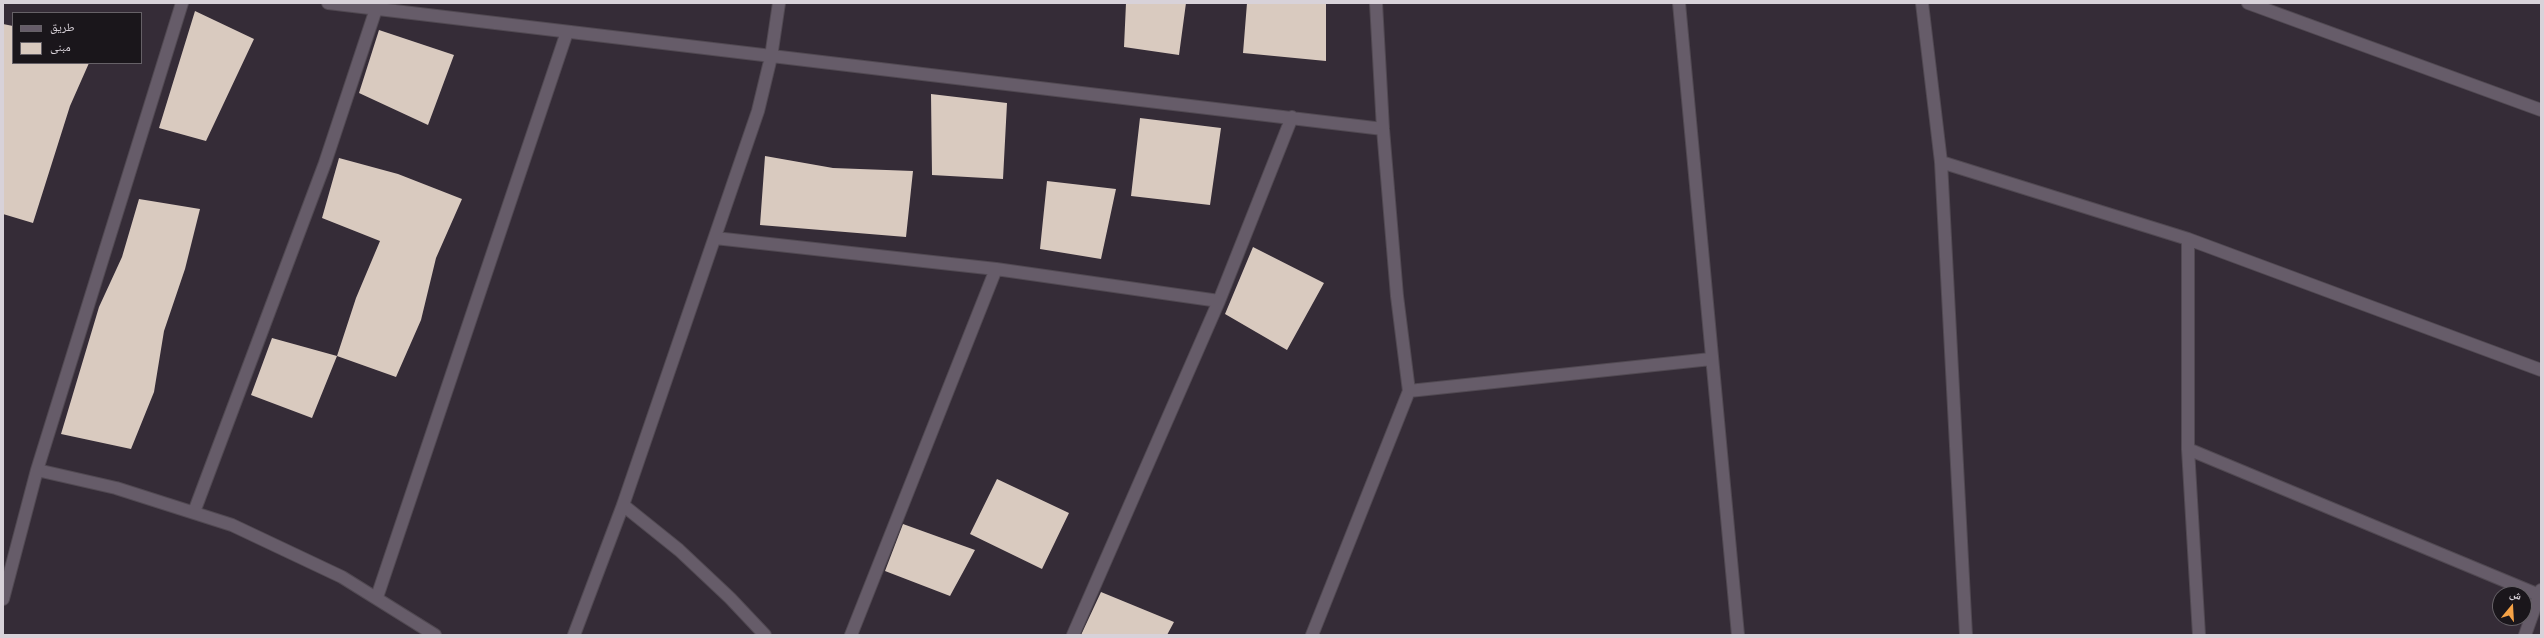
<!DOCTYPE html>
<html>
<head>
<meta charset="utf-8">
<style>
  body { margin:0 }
  #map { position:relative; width:2544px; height:638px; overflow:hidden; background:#352c37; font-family:Raleway,"Noto Naskh Arabic",sans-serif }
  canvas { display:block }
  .frame { position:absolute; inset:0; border:4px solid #d8d2d9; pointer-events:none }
  .legend { position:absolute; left:12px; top:12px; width:130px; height:52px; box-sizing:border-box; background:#1a161b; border:1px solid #666167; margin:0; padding:5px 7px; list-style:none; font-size:12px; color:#d8d2d9 }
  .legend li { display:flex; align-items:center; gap:8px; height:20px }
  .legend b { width:20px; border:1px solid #666167 }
  .north { position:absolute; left:2492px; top:586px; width:40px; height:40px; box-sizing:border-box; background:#1a161b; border:1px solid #666167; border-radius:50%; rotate:18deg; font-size:11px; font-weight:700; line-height:16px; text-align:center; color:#d8d2d9 }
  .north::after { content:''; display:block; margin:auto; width:14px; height:18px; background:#f5a246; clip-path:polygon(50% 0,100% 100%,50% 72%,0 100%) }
</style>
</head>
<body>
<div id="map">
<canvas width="2544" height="638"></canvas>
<div class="frame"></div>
<ul class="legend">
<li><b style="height:5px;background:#665c69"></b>طريق</li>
<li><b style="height:11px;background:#d9cabf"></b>مبنى</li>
</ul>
<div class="north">ش</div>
</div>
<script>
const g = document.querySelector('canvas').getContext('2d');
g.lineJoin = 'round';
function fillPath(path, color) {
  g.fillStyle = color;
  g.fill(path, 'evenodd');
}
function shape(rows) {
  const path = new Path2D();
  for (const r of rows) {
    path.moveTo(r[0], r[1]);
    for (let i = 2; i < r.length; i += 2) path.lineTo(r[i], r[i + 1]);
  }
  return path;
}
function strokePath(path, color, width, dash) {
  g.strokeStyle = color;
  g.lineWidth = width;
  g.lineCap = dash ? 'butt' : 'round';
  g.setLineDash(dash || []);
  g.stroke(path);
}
const building = shape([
  [1126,3,1186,3,1179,55,1124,47],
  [1247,3,1326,3,1326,61,1243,53],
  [195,11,254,39,206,141,159,128],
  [3,24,13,26,13,63,89,63,70,106,33,223,3,214],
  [379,30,454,55,428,125,359,93],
  [931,94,1007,103,1003,179,932,175],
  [1140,118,1221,128,1210,205,1131,196],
  [765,156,833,168,913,171,906,237,760,225],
  [339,158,398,174,462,199,436,258,421,320,396,377,337,356,356,298,380,241,322,218],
  [1047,181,1116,189,1101,259,1040,249],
  [139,199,200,209,185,269,164,331,154,392,131,449,61,434,99,307,122,257],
  [1253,247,1324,283,1287,350,1225,314],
  [272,338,337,356,312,418,251,395],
  [997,479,1069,513,1042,569,970,534],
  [903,524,975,550,950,596,885,571],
  [1101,592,1174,622,1167,635,1081,635]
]);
const minor = shape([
  [328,3,1383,129],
  [1679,3,1738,635],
  [1922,3,1941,162,1966,635],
  [2248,3,2541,110],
  [1941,162,2188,239,2541,370],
  [715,238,996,269,1219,301],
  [2188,239,2188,449,2199,635],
  [1409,391,1711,359],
  [2188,449,2539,595],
  [37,470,116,488,232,525,342,577,435,635],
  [623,505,679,550,730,598,765,635],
  [194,512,325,163,376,9],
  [377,597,567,32],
  [3,599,37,470,182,3],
  [574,635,623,505,758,111,771,57,779,3],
  [851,635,996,269],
  [1073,635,1219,301,1292,117],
  [1312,635,1409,391,1397,296,1383,129,1376,3],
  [2525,635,2541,590]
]);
fillPath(building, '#d9cabf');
strokePath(minor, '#514952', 14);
strokePath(minor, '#665c69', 12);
</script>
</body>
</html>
